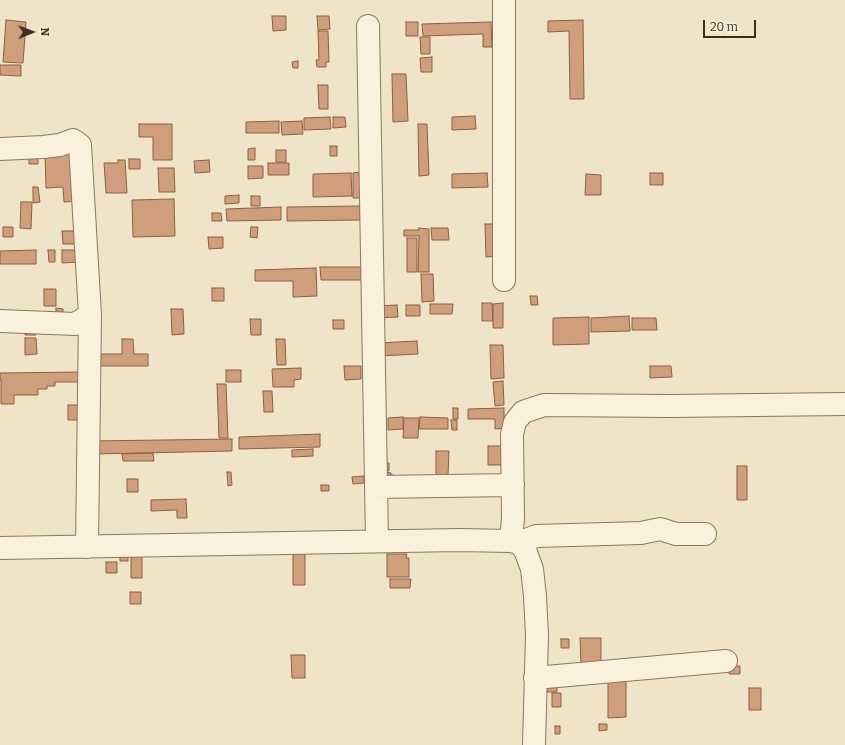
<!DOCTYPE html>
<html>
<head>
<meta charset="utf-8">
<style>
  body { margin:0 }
  #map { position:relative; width:845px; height:745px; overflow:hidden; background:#f0e4c8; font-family:Bitter,serif }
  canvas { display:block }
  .north { position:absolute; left:12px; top:12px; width:40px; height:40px; -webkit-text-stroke:3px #f7eed8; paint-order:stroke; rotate:89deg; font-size:11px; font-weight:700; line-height:16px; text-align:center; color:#3d2e20 }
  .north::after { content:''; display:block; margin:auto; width:14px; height:18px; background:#3d2e20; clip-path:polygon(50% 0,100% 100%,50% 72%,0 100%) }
  .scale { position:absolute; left:703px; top:20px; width:53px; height:18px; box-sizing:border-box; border:2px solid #3d2e20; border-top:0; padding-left:5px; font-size:12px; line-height:14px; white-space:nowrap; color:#3d2e20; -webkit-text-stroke:3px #f7eed8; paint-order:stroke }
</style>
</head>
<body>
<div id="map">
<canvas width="845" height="745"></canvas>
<div class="north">N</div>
<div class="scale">20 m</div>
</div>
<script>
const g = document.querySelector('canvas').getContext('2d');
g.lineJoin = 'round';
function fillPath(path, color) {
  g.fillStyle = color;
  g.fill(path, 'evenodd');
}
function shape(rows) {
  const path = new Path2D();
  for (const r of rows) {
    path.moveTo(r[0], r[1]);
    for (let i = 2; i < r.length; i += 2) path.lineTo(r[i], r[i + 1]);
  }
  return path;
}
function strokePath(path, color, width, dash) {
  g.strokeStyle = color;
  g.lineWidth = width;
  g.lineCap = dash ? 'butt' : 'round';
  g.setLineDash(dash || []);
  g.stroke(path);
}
const building = shape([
  [272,16,286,16,286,30,273,31,272,16],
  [317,16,329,16,330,29,318,30,317,16],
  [6,20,26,22,23,63,3,62,6,20],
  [583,20,584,99,570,99,569,31,548,32,548,21,583,20],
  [406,22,418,22,418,36,406,36,406,22],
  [491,22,492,47,483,47,483,34,423,36,422,24,491,22],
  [318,31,328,31,329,62,326,62,326,67,317,67,316,60,319,60,318,31],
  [420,37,430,37,430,54,421,54,420,37],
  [432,57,432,72,421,72,420,58,432,57],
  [298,61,298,68,293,68,292,62,298,61],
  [0,65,21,65,21,76,0,75,0,65],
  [392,74,406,74,408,121,393,122,392,74],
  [318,85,328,85,328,109,319,109,318,85],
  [475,116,476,129,452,130,452,117,475,116],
  [330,117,331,129,304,130,304,118,330,117],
  [333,117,345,117,346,127,333,128,333,117],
  [279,121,279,133,246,133,246,122,279,121],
  [302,121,303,134,282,135,281,122,302,121],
  [139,124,172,124,172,160,153,160,153,137,139,137,139,124],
  [418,124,427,124,429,175,419,176,418,124],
  [330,146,337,146,337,156,330,156,330,146],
  [255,148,255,160,248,160,248,149,255,148],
  [276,150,286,150,286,162,276,162,276,150],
  [75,152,77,201,64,202,63,187,46,188,45,153,75,152],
  [29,153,38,153,38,164,29,164,29,153],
  [129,159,140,159,140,169,129,169,129,159],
  [118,160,125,160,127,193,106,193,104,163,118,163,118,160],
  [209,160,210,172,195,173,194,161,209,160],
  [268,163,289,163,289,175,268,175,268,163],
  [248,166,263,166,263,178,248,179,248,166],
  [158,168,174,168,175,192,159,192,158,168],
  [361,172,362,198,353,198,353,173,361,172],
  [351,173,352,196,313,197,313,174,351,173],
  [487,173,488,187,452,188,452,174,487,173],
  [650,173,663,173,663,185,650,185,650,173],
  [586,174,601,175,601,195,585,195,586,174],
  [33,187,38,187,40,202,33,203,33,187],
  [239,195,239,203,225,204,225,196,239,195],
  [251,196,260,196,260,206,251,206,251,196],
  [174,199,175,236,133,237,132,200,174,199],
  [21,202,32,202,31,229,20,228,21,202],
  [361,206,361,220,287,221,287,207,361,206],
  [281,207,281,220,227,221,226,209,281,207],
  [212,213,221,213,222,221,212,221,212,213],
  [485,224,496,224,497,256,486,257,485,224],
  [3,227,13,227,13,237,3,237,3,227],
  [251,227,258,227,257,238,250,237,251,227],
  [419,228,429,229,429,272,418,272,419,236,404,236,404,230,419,230,419,228],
  [431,228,448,228,449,240,432,240,431,228],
  [62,231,77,231,78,244,63,244,62,231],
  [208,237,223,237,223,248,209,249,208,237],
  [407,238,417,238,417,272,407,272,407,238],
  [36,250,36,264,0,264,0,251,36,250],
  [48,250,55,250,55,262,49,262,48,250],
  [62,250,79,250,79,262,62,263,62,250],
  [320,267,363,267,363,280,321,280,320,267],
  [316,268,317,296,293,297,293,281,255,281,255,270,316,268],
  [421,274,433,274,434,301,422,302,421,274],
  [212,288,224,288,224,301,212,301,212,288],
  [44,289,56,289,56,306,44,306,44,289],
  [530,296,537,296,538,305,531,305,530,296],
  [482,303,492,303,493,321,482,321,482,303],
  [503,303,503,328,493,328,493,304,503,303],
  [430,304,453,304,452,314,430,314,430,304],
  [397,305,398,317,377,318,376,306,397,305],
  [406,305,420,305,420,316,406,316,406,305],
  [56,308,63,309,63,318,56,318,56,308],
  [171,309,183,309,184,334,172,335,171,309],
  [629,316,630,331,591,332,591,318,629,316],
  [589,317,589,344,553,345,553,318,589,317],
  [632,318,656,318,657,330,632,330,632,318],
  [250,319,261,319,261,335,251,335,250,319],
  [333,320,344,320,344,329,333,329,333,320],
  [25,326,35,326,36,335,25,335,25,326],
  [25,338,36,338,37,354,25,355,25,338],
  [122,339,133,339,134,354,148,354,148,366,95,366,94,354,122,354,122,339],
  [276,339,285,339,286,365,277,365,276,339],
  [417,341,418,354,379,356,378,343,417,341],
  [490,345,503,345,504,378,491,379,490,345],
  [344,366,361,366,361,379,345,380,344,366],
  [650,366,671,366,672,377,650,378,650,366],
  [301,368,301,379,294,380,294,387,273,387,272,369,301,368],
  [226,370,241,370,241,382,226,382,226,370],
  [81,372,81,382,55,382,55,386,47,386,47,389,38,389,38,395,14,395,14,404,1,404,1,380,0,380,0,373,81,372],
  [503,381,504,405,495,406,493,382,503,381],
  [217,384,226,384,228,438,219,438,217,384],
  [263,391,272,391,273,412,264,412,263,391],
  [68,405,80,405,80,420,68,420,68,405],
  [453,408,458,408,458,419,453,419,453,408],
  [504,408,504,428,495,429,495,419,468,419,468,409,504,408],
  [403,417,403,429,388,430,388,418,403,417],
  [420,417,448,418,448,429,419,429,420,417],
  [404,418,419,418,418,438,403,438,404,418],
  [451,420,457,420,457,430,452,430,451,420],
  [320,434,320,447,239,449,239,437,320,434],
  [232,439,232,451,93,454,93,441,232,439],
  [488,446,503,446,504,465,488,465,488,446],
  [313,449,313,456,292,457,292,450,313,449],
  [436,451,449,451,448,476,436,476,436,451],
  [153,453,154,461,123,461,122,454,153,453],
  [379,463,389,463,389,471,379,471,379,463],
  [737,466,747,466,747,500,737,500,737,466],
  [227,472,231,472,232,485,228,486,227,472],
  [384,472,391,473,391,475,394,475,394,479,383,479,384,472],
  [364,476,364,483,353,484,352,477,364,476],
  [127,479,138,479,138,492,127,492,127,479],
  [321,485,329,485,329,491,321,491,321,485],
  [186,499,187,518,177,518,177,510,151,511,151,500,186,499],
  [293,551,305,551,305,585,293,585,293,551],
  [142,553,142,578,131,578,131,554,142,553],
  [120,554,128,554,128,561,120,561,120,554],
  [387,554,407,554,406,558,409,558,409,577,387,577,387,554],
  [106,562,117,562,117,573,106,573,106,562],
  [390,579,411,579,410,588,390,588,390,579],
  [130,592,141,592,141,604,130,604,130,592],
  [580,638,601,638,601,663,581,664,580,638],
  [561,639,569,639,569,648,561,648,561,639],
  [291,655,305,655,305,678,292,678,291,655],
  [729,666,740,666,740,674,729,674,729,666],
  [626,680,626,717,608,718,608,681,626,680],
  [547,683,557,683,557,692,547,692,547,683],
  [749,688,761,688,761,710,749,710,749,688],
  [552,693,561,693,561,707,552,707,552,693],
  [599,724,607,724,607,730,599,731,599,724],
  [555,726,560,726,560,734,555,734,555,726]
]);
const minor = shape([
  [504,0,504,280],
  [368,26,377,541],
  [0,149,43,147,60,145,73,140,80,145,90,315,87,547],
  [0,321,75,324,90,315],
  [376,487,513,485],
  [511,541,513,518,512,434,515,422,523,412,544,405,670,406,845,404],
  [519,543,536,536,641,533,660,529,676,534,705,534],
  [0,548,459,540,511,541,519,543,525,550,532,569,535,596,537,635,534,745],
  [535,678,726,661]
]);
fillPath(building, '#cf9f7d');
strokePath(building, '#8d5f41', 1);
strokePath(minor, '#8d765c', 24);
strokePath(minor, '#faf1dc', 22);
</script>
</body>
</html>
